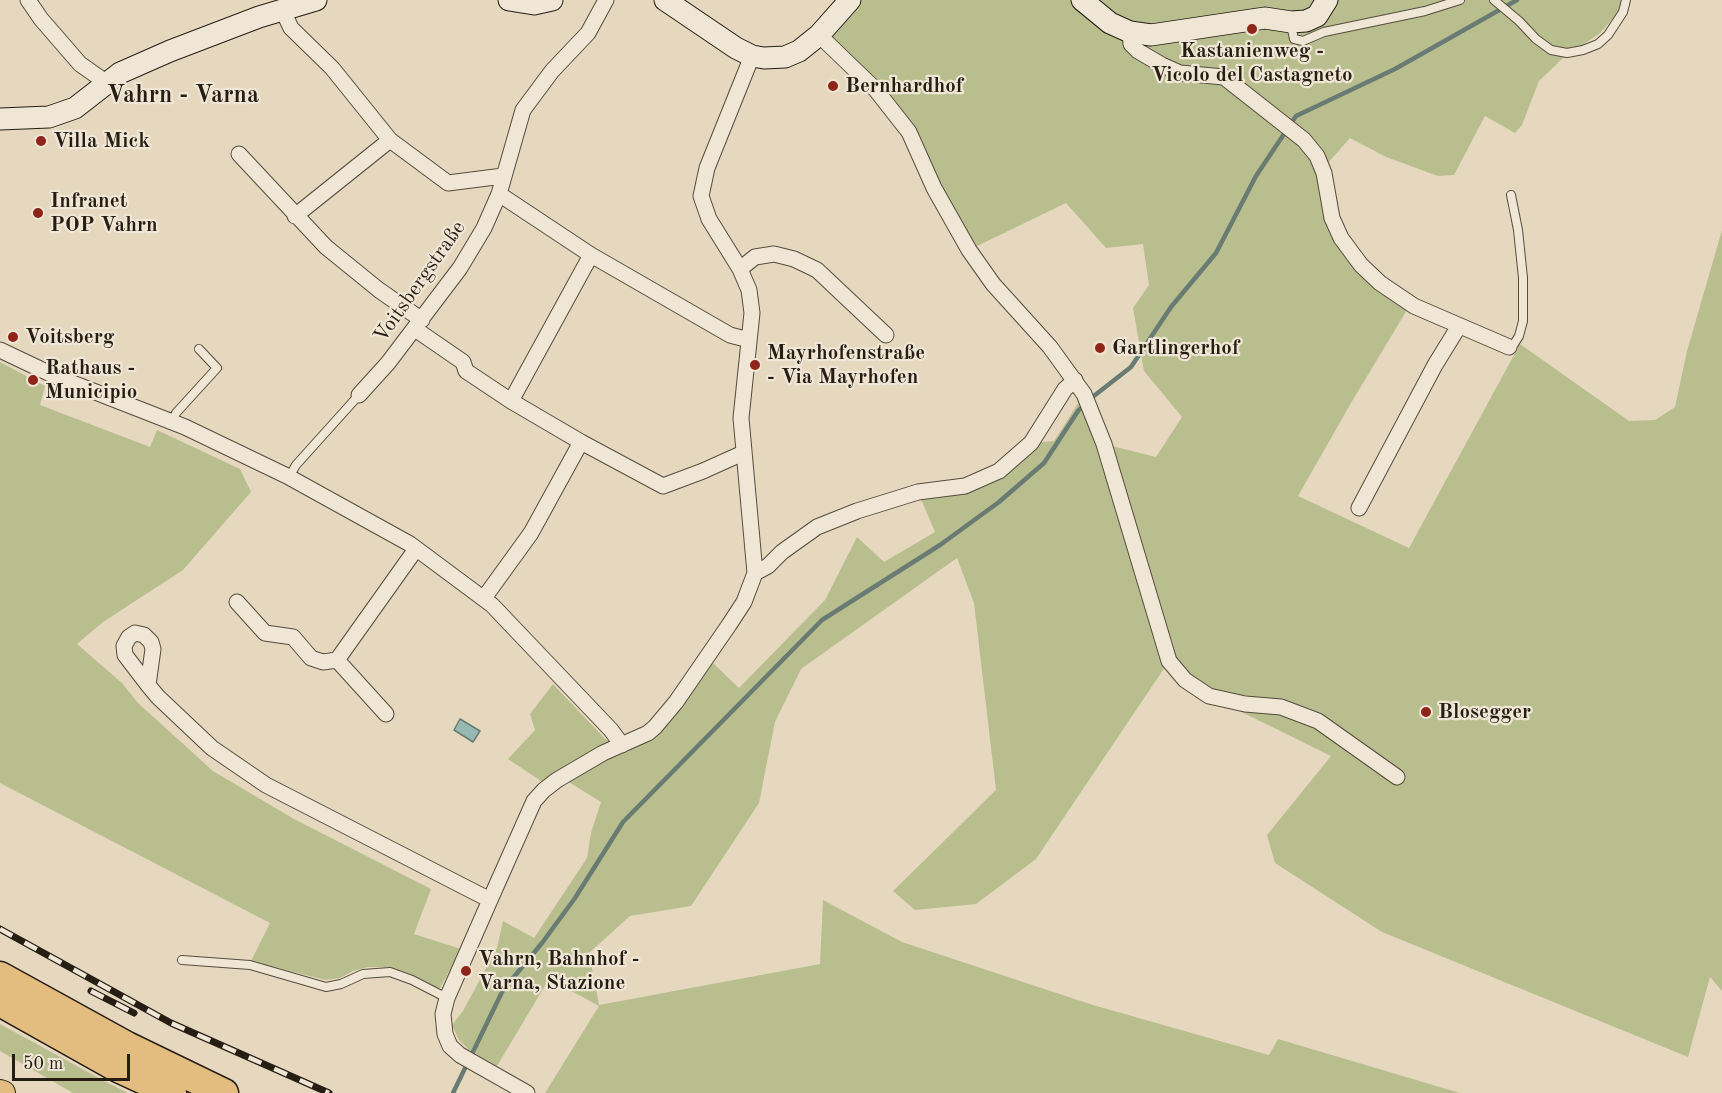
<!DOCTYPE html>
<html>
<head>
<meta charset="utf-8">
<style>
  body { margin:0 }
  #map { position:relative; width:1722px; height:1093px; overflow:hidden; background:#e6d8bf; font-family:"Old Standard TT",serif }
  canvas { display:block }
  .scale { position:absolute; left:12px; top:1054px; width:118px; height:27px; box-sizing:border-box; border:3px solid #261d13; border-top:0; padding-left:8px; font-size:18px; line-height:21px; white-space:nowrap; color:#261d13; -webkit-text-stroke:4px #efe6d5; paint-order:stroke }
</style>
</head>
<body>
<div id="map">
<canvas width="1722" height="1093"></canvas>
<div class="scale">50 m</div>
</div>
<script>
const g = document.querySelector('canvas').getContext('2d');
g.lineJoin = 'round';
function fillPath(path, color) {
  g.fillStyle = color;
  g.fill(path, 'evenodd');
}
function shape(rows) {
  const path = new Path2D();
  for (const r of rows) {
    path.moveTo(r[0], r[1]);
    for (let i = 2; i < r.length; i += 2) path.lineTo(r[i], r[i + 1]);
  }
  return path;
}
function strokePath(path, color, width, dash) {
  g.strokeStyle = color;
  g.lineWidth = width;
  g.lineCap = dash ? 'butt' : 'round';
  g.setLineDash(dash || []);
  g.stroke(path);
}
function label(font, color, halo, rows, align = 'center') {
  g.font = font + ' "Old Standard TT",serif';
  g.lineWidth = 4.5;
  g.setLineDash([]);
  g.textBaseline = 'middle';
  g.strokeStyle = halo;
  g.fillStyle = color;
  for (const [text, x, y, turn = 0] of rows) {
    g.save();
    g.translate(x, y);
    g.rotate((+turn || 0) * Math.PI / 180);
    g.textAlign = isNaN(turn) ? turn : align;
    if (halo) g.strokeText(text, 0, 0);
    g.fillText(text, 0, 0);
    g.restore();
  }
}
const green = shape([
  [850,0,1630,0,1599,34,1564,57,1539,81,1522,125,1515,133,1485,116,1454,175,1438,176,1386,157,1350,138,1321,171,1327,220,1407,310,1351,403,1298,496,1409,548,1520,344,1629,421,1655,420,1675,407,1687,351,1722,230,1722,991,1710,977,1688,1057,1382,932,1275,863,1267,835,1331,756,1209,696,1169,661,1036,859,976,904,915,910,893,891,996,790,974,603,957,558,801,669,775,722,759,803,691,906,630,916,589,953,599,1005,820,964,823,900,902,942,1093,1005,1269,1055,1278,1039,1460,1093,545,1093,599,1006,549,979,497,1066,469,1050,459,1040,452,1025,463,1011,497,948,503,921,534,938,587,858,591,833,601,802,567,781,547,785,508,759,535,730,530,714,553,684,605,739,619,747,639,746,661,732,713,663,739,688,825,600,857,537,884,562,935,532,918,492,965,486,1031,443,1054,441,1084,394,1104,444,1156,457,1182,417,1144,371,1133,308,1149,285,1143,244,1106,248,1066,203,969,250,909,132,819,35],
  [0,362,45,386,40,405,150,447,157,430,240,469,251,492,183,570,103,622,77,644,122,683,138,703,213,771,294,819,431,889,414,934,461,949,440,988,436,988,414,976,390,967,368,967,353,971,340,978,325,980,251,961,270,923,0,783],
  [0,1024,108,1083,128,1093,73,1093,0,1051]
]);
const water = shape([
  [460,719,480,731,473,742,454,730,460,719]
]);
const stream = shape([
  [1090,399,1131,367,1171,307,1216,253,1256,176,1296,116,1395,69,1517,0],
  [453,1093,503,990,542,943,575,898,623,822,822,620,940,545,999,502,1044,463,1078,411,1084,405]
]);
const lane = shape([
  [1494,0,1519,21,1536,39,1551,50,1567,53,1583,50,1598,44,1608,35,1623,12,1626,0],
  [1291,25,1294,39,1303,41,1324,32,1425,11,1460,0],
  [1509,347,1514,344,1519,336,1523,321,1523,278,1518,230,1511,195],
  [172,422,176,413,217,368,199,349],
  [289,477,296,465,359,395],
  [182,960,250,965,326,987,341,984,363,974,390,972,412,980,447,998]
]);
const street = shape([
  [28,0,41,19,80,64,107,83],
  [282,9,291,28,332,68,390,140],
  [1130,32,1131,44,1138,51,1162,65,1180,73,1224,77,1304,140,1317,156,1324,173,1332,218,1341,238,1361,265,1380,283,1414,306,1509,347],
  [819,35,876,90,909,132,934,188,969,250,993,284,1050,347,1084,394,1104,444,1169,661,1185,680,1209,696,1245,704,1281,707,1318,721,1397,777],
  [239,154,326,247,379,290,422,320],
  [499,194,591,255,730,335,749,340],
  [295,216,390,140,448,183,503,176],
  [740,269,755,257,774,254,794,259,817,270,886,335],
  [415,329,463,362,466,371,511,401,581,442,663,486,703,471,743,453],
  [0,350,57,377,185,427,287,476,410,544,492,605,611,730,622,745],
  [359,395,388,363,460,268,484,228,499,194,523,110,552,71,588,33,606,0],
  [511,401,591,255],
  [1359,508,1435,365,1459,326],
  [755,573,768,566,782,552,817,527,857,511,918,492,965,486,999,471,1031,443,1065,389,1075,380],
  [484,598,531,533,581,442],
  [237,602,265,633,293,637,311,658,323,662,337,660],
  [148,685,153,649,151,642,144,635,135,633,129,637,124,646,125,655,148,685,158,697,212,748,266,785,490,900],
  [386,714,337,660,416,549],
  [527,1093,460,1055,450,1046,445,1034,443,1014,447,998,490,900,534,801,544,790,557,780,603,753,648,733,655,727,676,702,729,625,744,602,755,573,741,418,752,313,749,290,740,269,709,219,701,196,707,168,752,56]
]);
const secondary = shape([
  [509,0,534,4,552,0],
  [665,0,736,48,752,56,764,58,785,57,799,51,819,35,850,0],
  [1082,0,1110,23,1130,32,1151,35,1265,18,1291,22,1306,21,1317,16,1327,0],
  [0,119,49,117,75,108,120,73,170,51,259,17,316,0]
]);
const primary = shape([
  [0,1092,3,1093]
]);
const highway = shape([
  [0,976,127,1046,224,1093],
  [0,1002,116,1067,172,1093]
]);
const rail = shape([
  [0,929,171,1023,329,1093],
  [91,991,134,1013]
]);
const markers = [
  [1252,29,6,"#8f2418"],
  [833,86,6,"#8f2418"],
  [41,141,6,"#8f2418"],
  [38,213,6,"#8f2418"],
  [13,337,6,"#8f2418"],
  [1100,348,6,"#8f2418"],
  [755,365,6,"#8f2418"],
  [33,380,6,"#8f2418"],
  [1426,712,6,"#8f2418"],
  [466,971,6,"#8f2418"]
];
const poiNames = [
  ["Kastanienweg -",1252,51,"center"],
  ["Vicolo del Castagneto",1252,75,"center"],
  ["Bernhardhof",845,86],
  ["Villa Mick",53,141],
  ["Infranet",50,201],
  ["POP Vahrn",50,225],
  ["Voitsberg",25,337],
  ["Gartlingerhof",1112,348],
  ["Mayrhofenstraße",767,353],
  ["- Via Mayrhofen",767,377],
  ["Rathaus -",45,368],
  ["Municipio",45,392],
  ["Blosegger",1438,712],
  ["Vahrn, Bahnhof -",478,959],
  ["Varna, Stazione",478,983]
];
const streetNames = [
  ["Voitsbergstraße",420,282,-55]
];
const quarterNames = [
  ["Vahrn - Varna",183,96]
];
fillPath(green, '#b9be8f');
fillPath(water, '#96bab1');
strokePath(water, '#697b72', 1.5);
strokePath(stream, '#697b72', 4.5);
strokePath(lane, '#564c3e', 10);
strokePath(street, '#564c3e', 17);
strokePath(secondary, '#261d13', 23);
strokePath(primary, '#261d13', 26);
strokePath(highway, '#261d13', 31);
strokePath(lane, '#efe6d5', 8);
strokePath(street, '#efe6d5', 15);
strokePath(secondary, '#efe6d5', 21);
strokePath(primary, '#e3bc80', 24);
strokePath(highway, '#e3bc80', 28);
strokePath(rail, '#261d13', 7);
strokePath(rail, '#efe6d5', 4.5, [14]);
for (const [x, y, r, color] of markers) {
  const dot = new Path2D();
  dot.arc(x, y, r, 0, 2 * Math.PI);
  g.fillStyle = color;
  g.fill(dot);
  strokePath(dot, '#efe6d5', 2);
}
label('bold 21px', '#261d13', '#efe6d5', poiNames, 'left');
label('21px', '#261d13', '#efe6d5', streetNames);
label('bold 24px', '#261d13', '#efe6d5', quarterNames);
</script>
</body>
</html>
